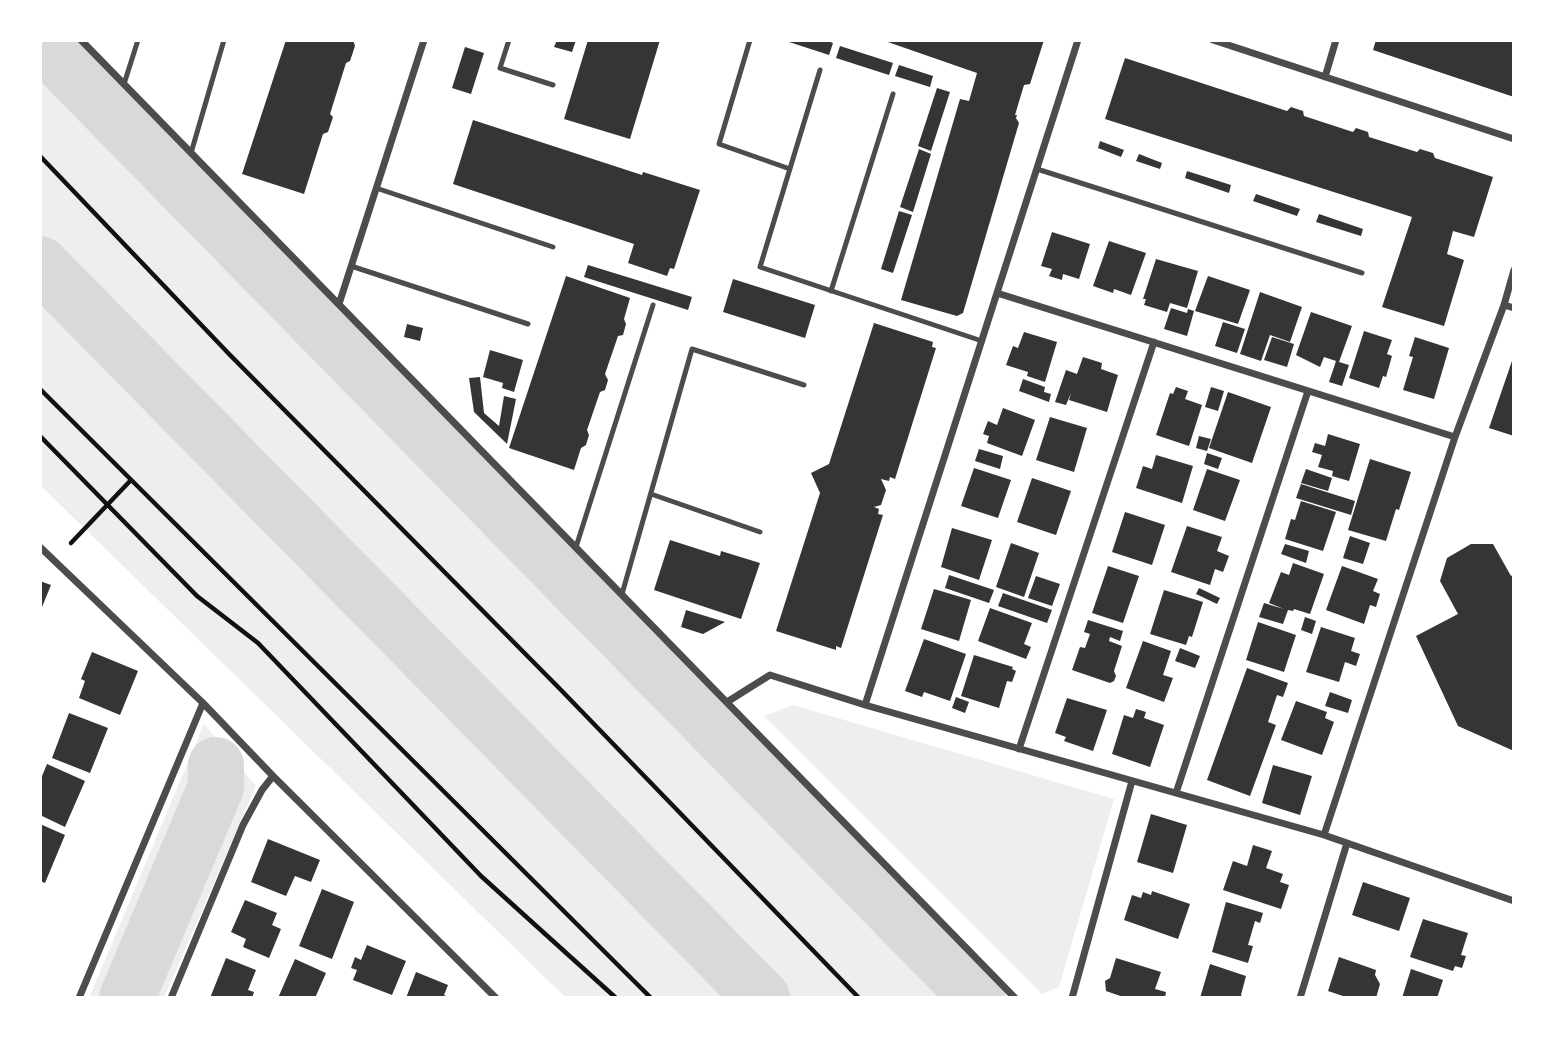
<!DOCTYPE html>
<html>
<head>
<meta charset="utf-8">
<style>
  body { margin:0 }
  #map { position:relative; width:1554px; height:1038px; overflow:hidden; background:#fff; font-family:Rubik,sans-serif }
  canvas { display:block }
  .frame { position:absolute; inset:0; border:42px solid #fff; pointer-events:none }
</style>
</head>
<body>
<div id="map">
<canvas width="1554" height="1038"></canvas>
<div class="frame"></div>
</div>
<script>
const g = document.querySelector('canvas').getContext('2d');
g.lineJoin = 'round';
function fillPath(path, color) {
  g.fillStyle = color;
  g.fill(path, 'evenodd');
}
function shape(rows) {
  const path = new Path2D();
  for (const r of rows) {
    path.moveTo(r[0], r[1]);
    for (let i = 2; i < r.length; i += 2) path.lineTo(r[i], r[i + 1]);
  }
  return path;
}
function strokePath(path, color, width, dash) {
  g.strokeStyle = color;
  g.lineWidth = width;
  g.lineCap = dash ? 'butt' : 'round';
  g.setLineDash(dash || []);
  g.stroke(path);
}
const green = shape([
  [40,41,641,660,971,998,566,998,40,485],
  [793,705,1114,799,1059,987,1042,994,764,716],
  [204,724,256,786,164,998,89,998]
]);
const river = shape([
  [40,41,978,998],
  [40,264,762,998],
  [127,998,216,787,216,765]
]);
const building = shape([
  [286,40,353,40,355,46,350,61,346,63,330,114,333,117,328,132,323,134,304,194,242,174],
  [557,40,576,40,572,52,554,47],
  [588,40,660,40,630,139,564,119],
  [825,40,833,43,829,55,786,41],
  [882,40,1044,40,1030,84,1024,85,1015,115,1017,115,1016,118,1019,123,963,313,957,316,901,300,960,99,969,101,977,73],
  [1376,40,1514,40,1514,97,1373,50],
  [840,46,893,63,889,75,836,58],
  [465,47,484,53,471,94,452,88],
  [1125,58,1287,111,1291,107,1303,111,1304,116,1353,132,1356,128,1368,132,1369,137,1417,152,1420,149,1433,153,1435,158,1493,177,1474,237,1453,231,1447,254,1464,260,1444,326,1382,307,1412,217,1105,119],
  [899,65,933,76,930,87,895,76],
  [937,88,950,92,931,151,918,146],
  [473,120,642,175,643,172,700,190,674,269,670,268,667,276,628,263,634,244,453,184],
  [1100,141,1124,150,1121,157,1098,148],
  [919,149,931,154,913,212,900,207],
  [1139,154,1162,163,1160,169,1136,161],
  [1187,171,1231,185,1229,193,1185,178],
  [1256,194,1300,209,1297,216,1253,201],
  [899,211,912,215,893,273,881,269],
  [1319,214,1363,229,1361,236,1316,222],
  [1052,232,1090,244,1079,279,1063,274,1062,280,1049,276,1052,269,1041,266],
  [1109,241,1146,253,1131,295,1114,289,1113,293,1093,286],
  [1156,259,1198,271,1187,308,1170,303,1167,312,1144,305,1146,299,1143,299],
  [588,265,692,297,688,310,584,277],
  [566,276,630,298,624,319,626,324,623,335,618,336,605,374,608,380,605,390,600,392,587,430,589,435,586,445,581,448,574,470,509,448],
  [1208,276,1250,290,1238,324,1195,311],
  [733,279,815,305,805,338,723,312],
  [1260,292,1302,307,1290,342,1270,335,1261,361,1240,354],
  [1171,308,1187,313,1188,309,1194,311,1187,336,1164,329],
  [1311,312,1352,326,1339,362,1349,365,1342,386,1329,382,1336,361,1324,357,1320,367,1296,355],
  [1223,322,1245,329,1237,353,1215,346],
  [874,323,933,342,932,347,936,348,895,479,890,477,889,481,881,479,886,490,881,505,874,507,879,509,878,514,883,515,841,648,836,646,836,650,776,631,820,493,811,473,829,464],
  [407,324,423,328,420,341,404,337],
  [1364,331,1392,340,1387,354,1392,356,1386,377,1383,376,1379,388,1349,378],
  [1024,332,1057,342,1045,382,1027,376,1028,372,1006,365,1013,346,1018,348],
  [1272,337,1294,344,1287,367,1264,360],
  [1415,337,1449,348,1434,399,1403,390,1413,357,1409,356],
  [490,350,523,360,514,392,502,388,503,383,483,377],
  [1514,355,1514,436,1489,428],
  [1083,357,1102,363,1101,369,1118,375,1107,412,1069,400,1071,393,1066,405,1055,402,1066,370,1077,374],
  [480,377,484,413,499,426,504,396,516,399,507,444,474,412,469,378],
  [1023,379,1045,387,1044,392,1051,394,1049,402,1019,391],
  [1176,387,1188,391,1185,399,1202,405,1189,446,1156,435,1170,393,1173,394],
  [1211,387,1224,391,1218,411,1205,407],
  [1228,392,1271,407,1252,463,1209,448],
  [1003,408,1035,420,1022,456,987,443,989,436,983,434,988,421,997,425],
  [1050,417,1087,428,1074,472,1036,460],
  [1328,434,1360,444,1349,481,1332,476,1333,471,1318,467,1322,455,1312,452,1315,443,1325,446],
  [1199,436,1211,439,1207,451,1196,448],
  [979,449,1003,456,1000,469,975,461],
  [1207,453,1222,458,1218,469,1204,464],
  [1156,455,1193,466,1182,503,1136,488,1143,466,1152,469],
  [1370,459,1411,472,1399,510,1396,509,1386,541,1348,530],
  [974,468,1011,480,998,518,961,506],
  [1207,469,1240,480,1225,521,1193,510],
  [1306,469,1332,478,1328,491,1301,483],
  [1032,478,1071,491,1056,535,1017,522],
  [1301,484,1355,501,1351,515,1296,498],
  [1301,501,1336,512,1323,551,1285,539,1291,519,1295,520],
  [1125,512,1165,525,1152,565,1112,552],
  [1187,526,1222,537,1217,551,1229,556,1223,572,1215,569,1210,585,1171,572],
  [952,528,992,540,979,580,941,567],
  [1350,536,1370,543,1363,564,1343,558],
  [670,540,720,556,721,551,760,563,741,619,654,590],
  [1011,543,1039,553,1024,597,996,587],
  [1285,544,1309,551,1306,563,1281,554],
  [1471,544,1493,544,1511,576,1514,574,1514,751,1458,726,1416,636,1458,614,1440,581,1447,558],
  [1293,563,1324,574,1310,614,1294,609,1293,611,1288,610,1283,624,1259,617,1264,603,1284,609,1269,603,1281,572,1289,575],
  [1108,566,1139,576,1123,623,1092,613],
  [1342,566,1378,579,1373,591,1380,594,1376,607,1370,605,1364,624,1326,610],
  [949,575,994,590,989,603,945,588],
  [1036,576,1060,584,1052,606,1028,598],
  [40,581,51,585,40,612],
  [1199,588,1220,598,1217,604,1196,594],
  [934,589,971,600,959,641,921,629],
  [1164,590,1203,602,1192,637,1189,636,1186,645,1150,634],
  [1003,593,1052,610,1047,623,998,606],
  [990,608,1032,623,1024,644,1031,647,1026,659,978,641],
  [686,610,725,622,703,634,681,627],
  [1305,617,1316,621,1312,634,1301,630],
  [1088,620,1123,631,1120,641,1110,637,1109,641,1122,646,1114,671,1116,676,1114,681,1110,683,1072,670,1080,647,1085,648,1090,634,1084,632],
  [1258,622,1296,635,1284,672,1246,660],
  [1321,627,1355,638,1351,651,1360,654,1356,666,1345,662,1339,682,1306,672],
  [924,639,966,654,950,701,924,692,922,697,905,691],
  [1143,641,1171,651,1163,675,1173,678,1164,702,1126,688],
  [1180,648,1200,656,1195,668,1175,661],
  [92,652,138,671,120,715,79,698,85,681,81,679],
  [974,655,1013,667,1012,669,1016,671,1012,682,1007,681,999,708,961,696],
  [1247,668,1288,683,1283,697,1277,695,1268,722,1276,725,1250,796,1207,780],
  [1330,692,1352,700,1348,713,1325,706],
  [956,697,969,702,965,713,952,708],
  [1067,698,1107,710,1093,751,1064,741,1066,737,1055,733],
  [1296,701,1327,712,1325,718,1334,722,1322,755,1281,740],
  [1136,709,1146,712,1144,718,1164,725,1150,767,1112,754,1124,715,1133,718],
  [69,713,108,728,90,773,52,758],
  [47,764,85,781,65,827,40,815,40,781],
  [1273,765,1312,776,1300,815,1262,803],
  [1151,814,1187,825,1173,873,1137,862],
  [40,824,65,835,45,883,40,881],
  [268,839,320,860,311,882,295,876,286,896,251,882],
  [1253,845,1272,851,1266,868,1283,874,1280,882,1289,885,1281,909,1223,890,1233,861,1247,866],
  [1363,882,1410,898,1399,931,1352,915],
  [322,889,354,902,332,959,299,946],
  [1152,891,1190,904,1178,939,1124,920,1132,895,1141,898,1143,892,1151,895],
  [245,900,277,913,272,925,281,929,269,958,243,947,246,939,231,932],
  [1226,902,1263,913,1260,923,1255,921,1248,945,1253,946,1248,963,1212,952],
  [1423,919,1468,933,1461,955,1466,956,1462,968,1455,966,1453,971,1410,957],
  [367,945,406,961,392,995,353,980,357,970,351,968,355,957,361,960],
  [1339,957,1376,970,1375,975,1380,984,1376,998,1349,998,1328,991],
  [226,958,256,970,248,990,254,992,252,998,210,998],
  [1116,958,1161,972,1155,989,1166,992,1165,998,1126,998,1106,991,1105,981,1110,978],
  [295,959,326,973,315,998,278,998],
  [1210,964,1246,976,1241,995,1243,998,1200,998],
  [1411,969,1443,980,1437,998,1402,998],
  [416,972,448,985,444,995,451,998,406,998]
]);
const path = shape([
  [40,156,230,355,561,690,859,998],
  [40,389,651,998],
  [40,436,197,596,258,643,481,876,616,998],
  [71,543,131,480]
]);
const service = shape([
  [509,40,500,68,553,85],
  [750,40,719,144,790,169],
  [820,70,760,267,982,341],
  [124,84,138,40],
  [191,153,224,40],
  [1037,169,1362,273],
  [376,188,553,247],
  [351,266,528,324],
  [831,291,893,94],
  [651,494,760,532],
  [576,547,653,305],
  [622,594,692,349,804,385]
]);
const minor = shape([
  [81,40,1015,998],
  [1213,40,1514,139],
  [1325,77,1336,40],
  [997,293,1455,437],
  [339,304,424,40],
  [1504,305,1514,308],
  [40,547,203,703,273,776,496,998],
  [727,702,770,675,865,705,1324,835,1514,901],
  [865,705,1078,40],
  [1019,749,1154,342],
  [1176,793,1308,391],
  [1324,835,1455,437,1504,305,1514,270],
  [79,998,203,703],
  [171,998,243,825,262,790,273,776],
  [1072,998,1132,781],
  [1300,998,1347,843]
]);
fillPath(green, '#eee');
strokePath(river, '#d9d9d9', 56);
fillPath(building, '#353535');
strokePath(path, '#111', 4.5);
strokePath(service, '#4c4c4c', 5);
strokePath(minor, '#4c4c4c', 7);
</script>
</body>
</html>
